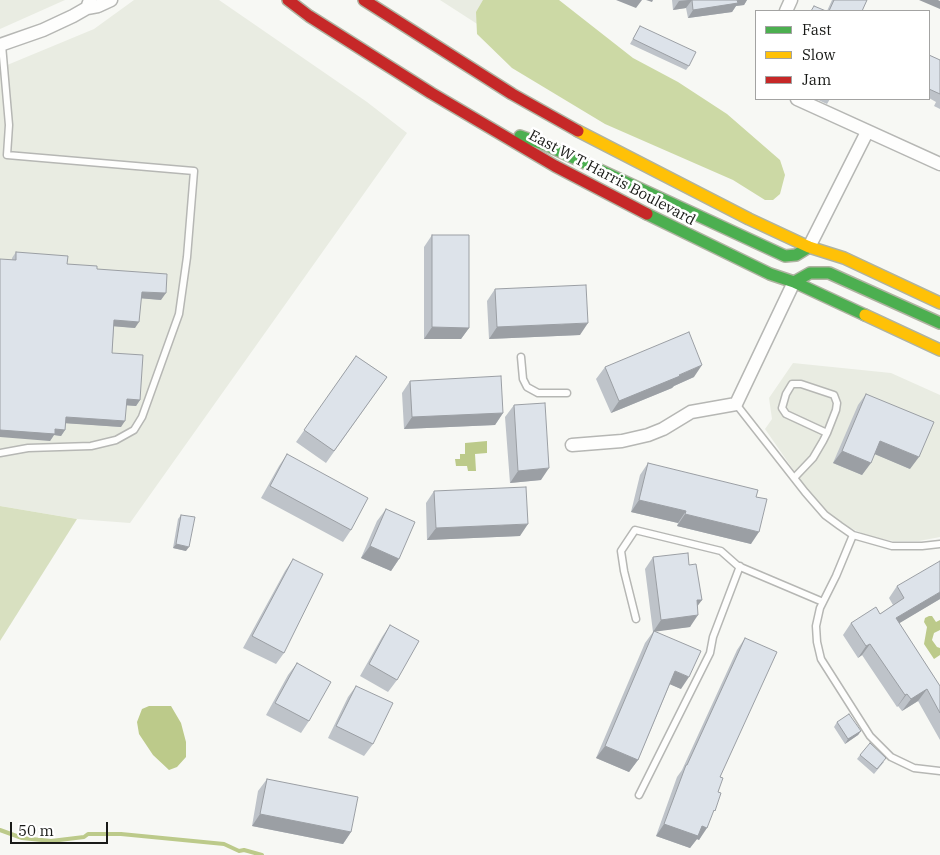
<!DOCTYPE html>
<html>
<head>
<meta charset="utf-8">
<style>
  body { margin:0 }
  #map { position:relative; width:940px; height:855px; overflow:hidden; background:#f7f8f4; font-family:"IBM Plex Serif",serif }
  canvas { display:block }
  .legend { position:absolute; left:755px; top:10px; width:175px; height:90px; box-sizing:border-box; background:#fff; border:1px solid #a3a3a2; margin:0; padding:6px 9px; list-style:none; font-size:15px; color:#191a17 }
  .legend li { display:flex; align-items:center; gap:10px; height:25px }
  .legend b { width:25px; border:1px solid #a3a3a2 }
  .scale { position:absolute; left:10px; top:822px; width:98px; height:22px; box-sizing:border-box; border:2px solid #191a17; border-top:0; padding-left:6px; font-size:15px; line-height:18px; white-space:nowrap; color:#191a17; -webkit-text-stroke:4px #fff; paint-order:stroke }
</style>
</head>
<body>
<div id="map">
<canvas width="940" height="855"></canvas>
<ul class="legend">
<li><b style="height:6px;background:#4caf50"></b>Fast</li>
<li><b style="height:6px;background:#ffc107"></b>Slow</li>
<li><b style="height:6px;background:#c62828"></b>Jam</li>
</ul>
<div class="scale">50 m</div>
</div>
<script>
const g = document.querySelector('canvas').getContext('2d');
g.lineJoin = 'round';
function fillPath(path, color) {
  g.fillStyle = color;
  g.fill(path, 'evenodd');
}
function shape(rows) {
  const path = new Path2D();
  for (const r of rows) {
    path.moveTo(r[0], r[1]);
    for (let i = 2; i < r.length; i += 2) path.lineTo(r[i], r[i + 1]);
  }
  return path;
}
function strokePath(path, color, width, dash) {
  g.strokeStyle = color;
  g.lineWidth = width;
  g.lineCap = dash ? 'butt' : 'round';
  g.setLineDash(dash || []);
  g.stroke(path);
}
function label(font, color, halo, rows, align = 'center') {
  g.font = font + ' "IBM Plex Serif",serif';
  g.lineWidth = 5;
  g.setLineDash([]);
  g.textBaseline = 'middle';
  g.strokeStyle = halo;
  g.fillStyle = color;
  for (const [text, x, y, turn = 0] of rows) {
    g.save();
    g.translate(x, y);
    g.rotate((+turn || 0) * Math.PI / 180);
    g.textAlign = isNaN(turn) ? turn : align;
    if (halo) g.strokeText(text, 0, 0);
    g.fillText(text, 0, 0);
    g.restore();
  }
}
const built = shape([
  [0,0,65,0,0,29],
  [134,0,219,0,367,102,407,133,130,523,77,519,0,506,0,68,94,29],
  [440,0,505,0,485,29],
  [793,363,891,373,940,395,940,537,919,541,893,541,868,536,844,525,815,501,765,429,772,419,769,398]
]);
const green = shape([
  [0,506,77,519,0,641]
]);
const forest = shape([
  [483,0,559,0,633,58,678,82,727,114,780,160,785,175,780,194,773,200,765,200,733,180,605,124,512,68,477,34,476,12]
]);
const water = shape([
  [487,441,487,453,475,454,476,471,468,471,467,466,456,466,455,459,460,459,460,454,465,454,465,443],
  [929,616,932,616,936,622,940,620,940,630,934,633,932,640,937,647,940,648,940,655,934,659,924,644,927,627,924,622,925,618],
  [149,706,171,706,181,723,186,742,186,757,177,767,169,770,153,755,139,734,137,722,142,709]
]);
const stream = shape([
  [0,830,22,838,51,841,84,837,88,834,121,834,224,844,239,851,244,850,262,855]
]);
const lane = shape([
  [521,357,523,379,527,387,538,393,567,393],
  [736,404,805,492,825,515,840,526,853,535,892,546,922,546,940,544],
  [0,453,28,448,91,446,116,440,134,430,142,417,179,314,187,257,194,171,7,155,9,125,2,45],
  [794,478,813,458,823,441,827,433,836,410,837,403,834,395,801,384,792,384,786,394,782,408,786,414,827,433],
  [853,535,836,576,820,608,816,626,817,642,821,659,870,736,891,757,914,768,940,771],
  [636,619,624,571,621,551,635,530,721,551,738,566,823,602],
  [639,795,710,653,713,637,740,566]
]);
const street = shape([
  [90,0,87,8,98,6,111,0],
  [786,11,791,0],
  [0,45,43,30,73,16,87,8],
  [797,99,940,164],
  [809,247,867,132],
  [572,445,622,441,648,435,663,429,691,412,736,404,794,282]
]);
const fast = shape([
  [520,136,546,145,785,256,796,255,809,247],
  [647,214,770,274,794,282,865,315],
  [794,282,810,273,829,273,940,323]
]);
const slow = shape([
  [578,131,749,219,809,247,844,258,940,303],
  [865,315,940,350]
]);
const jam = shape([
  [288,0,309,16,431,93,555,166,647,214],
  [364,0,512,94,578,131]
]);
const wall = shape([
  [672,0,747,0,744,5,736,6,732,12,688,18,686,8,673,10],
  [832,0,867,0,862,11,827,11],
  [640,26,689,66,686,70,630,44],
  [929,55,940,60,940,109,934,106,936,102,929,98],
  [816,99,830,99,827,104],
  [432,235,469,328,461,339,424,339,424,247],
  [16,252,67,264,97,269,161,300,141,298,135,328,114,326,112,353,140,400,136,406,126,405,121,427,66,423,65,430,61,436,54,435,50,441,12,260,12,258],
  [495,289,580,335,489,339,487,301],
  [356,356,387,377,326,463,296,442],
  [605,367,694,377,674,386,672,388,611,413,596,379],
  [410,381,503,413,495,425,404,429,402,393],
  [866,394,910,469,875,454,862,475,833,463,858,405],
  [514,405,541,480,510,483,505,417],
  [287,454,351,530,343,542,261,498,279,466],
  [648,463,756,497,751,544,677,526,678,523,631,512,640,475],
  [434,491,520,536,427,540,426,503],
  [386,509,399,559,391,571,361,558,377,521],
  [181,515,186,551,173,548,178,519],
  [653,557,697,606,690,627,655,631,681,689,670,684,638,760,629,772,596,758,645,643,653,632,645,569],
  [293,559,284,653,276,664,243,648,285,571],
  [897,586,940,599,899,623,940,686,940,740,918,701,902,711,898,706,897,707,862,655,858,658,843,635,851,623,880,614,893,605,889,598],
  [390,625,397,680,388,692,360,676,382,637],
  [745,638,718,792,711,816,699,840,697,839,690,848,656,836,677,777,682,770,737,650],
  [297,663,309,721,301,733,266,715,288,675],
  [356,686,373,744,364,756,328,738,348,697],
  [837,722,861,731,858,735,845,744,834,727],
  [860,755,884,762,874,774,857,759],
  [267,779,351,832,343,844,252,826,258,791]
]);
const shadedWall = shape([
  [616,0,642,0,636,8],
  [646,0,653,0,652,2],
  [688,0,692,0,686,8,673,10,679,1],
  [736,0,747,0,744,5,736,6,732,12,688,18,693,10],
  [919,0,938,0,940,1,940,9],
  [142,292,166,293,161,300,137,298],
  [114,320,139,322,135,328,110,326],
  [588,323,580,335,489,339,497,327],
  [432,327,469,328,461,339,424,339],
  [702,365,694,377,674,386,672,388,611,413,619,401],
  [127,399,140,400,136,406,122,405],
  [503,413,495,425,404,429,412,417],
  [66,417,125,421,121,427,62,423],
  [55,429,65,430,61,436,54,435,50,441,0,437,0,430],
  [880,441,919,457,910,469,872,453],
  [842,451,871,463,862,475,833,463],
  [549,468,541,480,510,483,518,471],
  [639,500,686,511,678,523,631,512],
  [685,514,759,532,751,544,677,526],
  [528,524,520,536,427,540,436,528],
  [176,544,189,547,186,551,173,548],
  [370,546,399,559,391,571,361,558],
  [940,592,940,599,888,630,896,618],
  [697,600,702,600,693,612],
  [698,615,690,627,653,632,661,620],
  [870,644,862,655,858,658,866,646],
  [675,671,689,677,681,689,667,683],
  [927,689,918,701,902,711,911,699],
  [907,694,898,706,897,707,905,695],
  [861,731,858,735,845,744,848,739],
  [605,746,638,760,629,772,596,758],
  [260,814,351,832,343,844,252,826],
  [664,824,702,826,707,828,699,840,697,839,690,848,656,836]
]);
const building = shape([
  [692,0,737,0,738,3,693,10,692,0],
  [834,0,867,0,862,11,829,11,834,0],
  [814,6,826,11,811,11,814,6],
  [640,26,696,52,689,66,633,39,640,26],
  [929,55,940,60,940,94,929,89,929,55],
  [432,235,469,235,469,328,432,327,432,235],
  [16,252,68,256,67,264,97,266,97,269,167,274,166,293,142,292,139,322,114,320,112,353,143,355,140,400,127,399,125,421,66,417,65,430,55,429,55,434,0,430,0,259,16,260,16,252],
  [586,285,588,323,497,327,495,289,586,285],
  [689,332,702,365,679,375,680,376,619,401,605,367,689,332],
  [356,356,387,377,334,451,304,430,356,356],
  [501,376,503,413,412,417,410,381,501,376],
  [866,394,934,422,919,457,880,441,871,463,842,451,866,394],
  [545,403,549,468,518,471,514,405,545,403],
  [287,454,368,498,351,530,270,486,287,454],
  [648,463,758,490,756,497,767,499,759,532,685,514,686,511,639,500,648,463],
  [526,487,528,524,436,528,434,491,526,487],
  [386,509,415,522,399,559,370,546,386,509],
  [181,515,195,517,189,547,176,544,181,515],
  [688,553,689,565,696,564,702,600,697,600,698,615,661,620,653,557,688,553],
  [293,559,323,574,284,653,252,636,293,559],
  [940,561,940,592,896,618,940,686,940,713,927,689,911,699,907,694,905,695,870,644,866,646,851,623,876,607,880,614,904,598,897,586,940,561],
  [390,625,419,641,397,680,369,664,390,625],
  [654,631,701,651,689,677,675,671,638,760,605,746,654,631],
  [745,638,777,652,720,777,723,778,718,792,721,793,715,811,714,810,707,828,702,826,698,836,664,824,686,765,687,765,745,638],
  [297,663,331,682,309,721,275,703,297,663],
  [356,686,393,703,373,744,336,726,356,686],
  [849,714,861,731,848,739,837,722,849,714],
  [870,743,886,758,877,769,860,755,870,743],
  [267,779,358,797,351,832,260,814,267,779]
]);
const streetNames = [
  ["East W T Harris Boulevard",612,178,28]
];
fillPath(built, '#e9ece2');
fillPath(green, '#d8e0c0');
fillPath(forest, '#ccd9a5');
fillPath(water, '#bcca8a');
strokePath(stream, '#bcca8a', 4);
strokePath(lane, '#b6b7b4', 9);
strokePath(street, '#b6b7b4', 15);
strokePath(fast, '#afb3a1', 14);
strokePath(slow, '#afb3a1', 14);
strokePath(jam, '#afb3a1', 14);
strokePath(lane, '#fefefd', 6);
strokePath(street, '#fefefd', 12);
strokePath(fast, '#4caf50', 11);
strokePath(slow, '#ffc107', 11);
strokePath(jam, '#c62828', 11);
fillPath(wall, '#bec3c9');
fillPath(shadedWall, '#9b9fa4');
fillPath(building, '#dde3ea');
strokePath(building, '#9b9fa4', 1);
label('15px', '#191a17', '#fff', streetNames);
</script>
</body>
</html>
